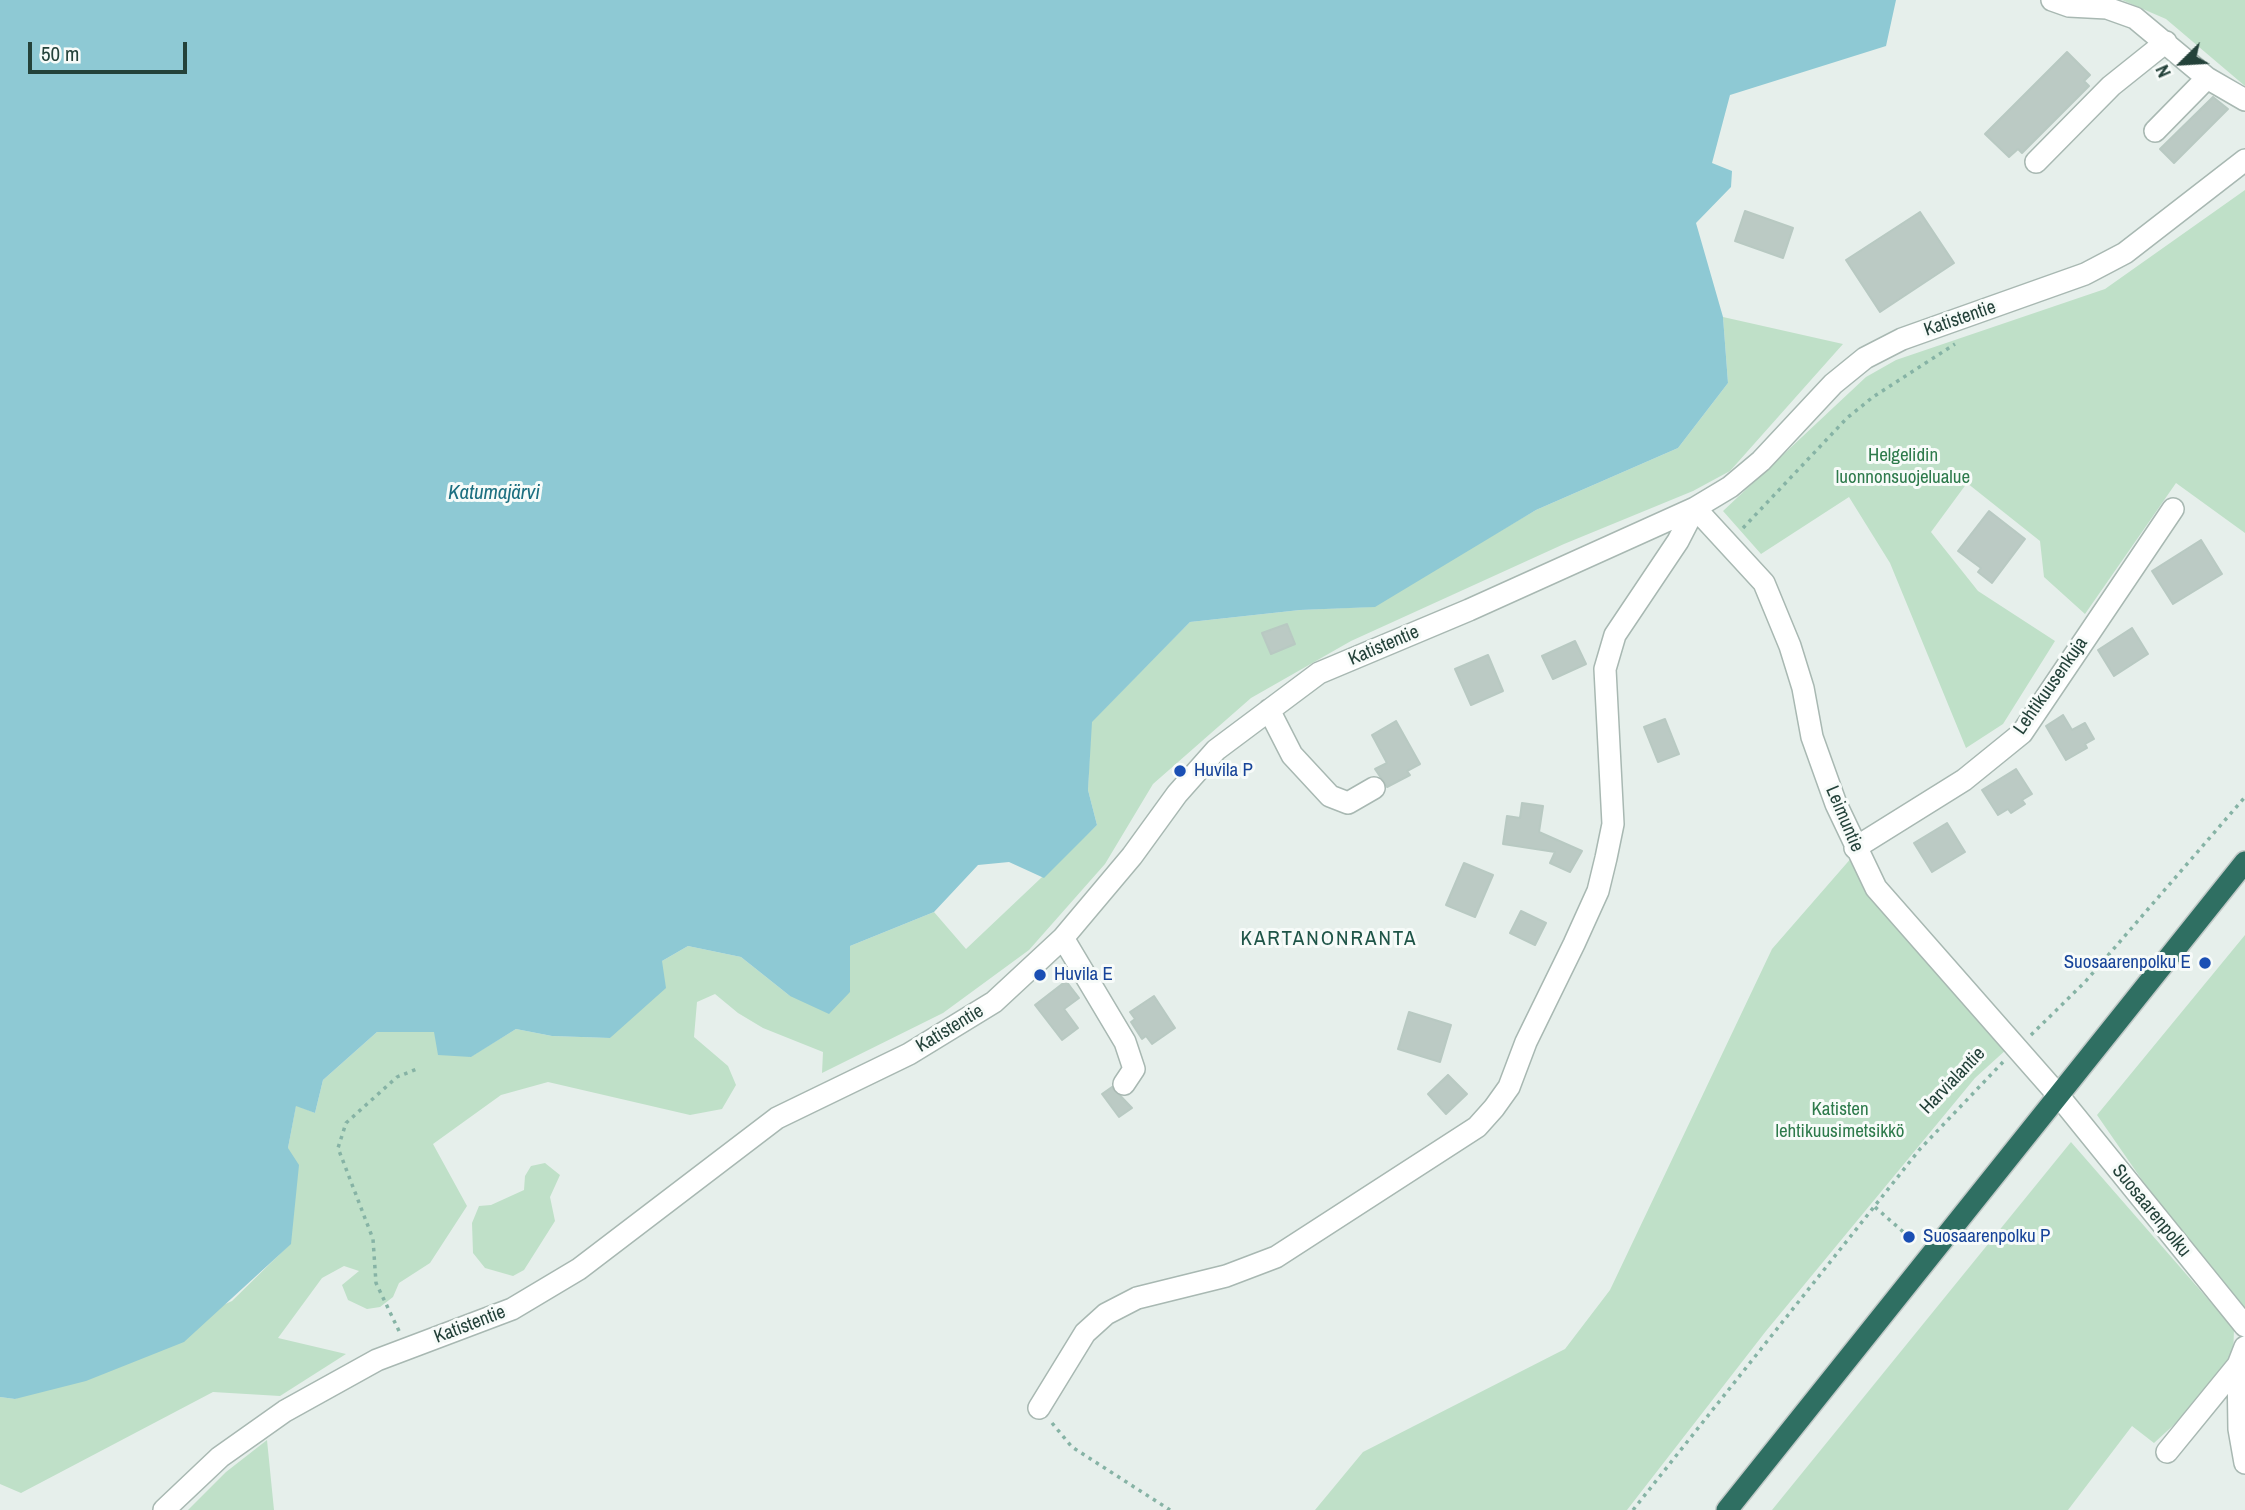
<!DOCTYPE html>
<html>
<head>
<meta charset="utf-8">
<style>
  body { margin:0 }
  #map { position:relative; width:2245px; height:1510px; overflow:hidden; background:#e6efeb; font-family:"Archivo Narrow",sans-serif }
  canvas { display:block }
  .north { position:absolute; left:2147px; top:28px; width:70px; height:70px; -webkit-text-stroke:5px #f7fbf9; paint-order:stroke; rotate:246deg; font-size:19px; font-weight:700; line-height:28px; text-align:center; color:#24423a }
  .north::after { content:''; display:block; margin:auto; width:24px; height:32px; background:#24423a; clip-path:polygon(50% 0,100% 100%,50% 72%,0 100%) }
  .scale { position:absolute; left:28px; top:42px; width:159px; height:32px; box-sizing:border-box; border:4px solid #24423a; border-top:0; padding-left:9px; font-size:21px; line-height:24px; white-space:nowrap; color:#24423a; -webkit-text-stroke:5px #f7fbf9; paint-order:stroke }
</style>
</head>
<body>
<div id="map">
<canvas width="2245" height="1510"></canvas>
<div class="north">N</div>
<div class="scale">50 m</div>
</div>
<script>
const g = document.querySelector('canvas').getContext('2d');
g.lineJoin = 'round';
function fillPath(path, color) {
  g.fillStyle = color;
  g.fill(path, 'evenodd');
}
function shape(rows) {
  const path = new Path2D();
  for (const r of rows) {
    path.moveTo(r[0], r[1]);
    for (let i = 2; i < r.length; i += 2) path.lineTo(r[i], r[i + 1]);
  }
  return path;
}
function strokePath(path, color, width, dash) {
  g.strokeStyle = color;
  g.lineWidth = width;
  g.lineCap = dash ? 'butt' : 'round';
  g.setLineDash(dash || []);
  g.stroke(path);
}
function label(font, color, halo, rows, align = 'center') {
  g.font = font + ' "Archivo Narrow",sans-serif';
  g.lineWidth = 6;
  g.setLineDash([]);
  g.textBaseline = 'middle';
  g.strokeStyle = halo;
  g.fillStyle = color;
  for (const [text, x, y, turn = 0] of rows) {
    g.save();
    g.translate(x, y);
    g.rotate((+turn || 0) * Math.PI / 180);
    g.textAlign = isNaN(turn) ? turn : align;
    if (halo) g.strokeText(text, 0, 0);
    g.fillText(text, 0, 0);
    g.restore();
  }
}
const green = shape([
  [2122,0,2245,0,2245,86,2166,19],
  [2245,190,2245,533,2176,483,2085,614,2044,577,2040,541,1967,483,1931,532,1978,591,2055,641,2003,724,1966,748,1890,563,1849,497,1761,554,1723,511,1866,377,1896,360,2105,289],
  [1723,317,1843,344,1730,471,1693,491,1564,544,1351,641,1251,698,1153,784,1105,864,1029,950,943,1013,822,1073,823,1052,763,1028,738,1013,715,994,697,1002,694,1037,728,1066,736,1085,722,1109,690,1115,548,1082,501,1095,433,1144,467,1206,430,1263,399,1283,393,1297,380,1307,367,1309,348,1300,342,1285,359,1271,344,1266,322,1278,278,1338,346,1354,280,1396,213,1392,21,1493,0,1484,0,1397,15,1399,232,1301,291,1243,288,1148,296,1105,315,1113,323,1080,377,1032,435,1032,470,1057,516,1029,552,1036,610,1038,662,961,688,946,741,957,790,996,850,992,850,946,934,912,966,949,1097,825,1088,790,1091,722,1190,622,1300,610,1370,607,1536,510,1678,448,1728,383],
  [1853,856,2008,1048,1975,1078,1766,1331,1627,1510,1315,1510,1363,1452,1565,1349,1610,1290,1772,949],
  [2245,935,2245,1312,2142,1180,2097,1115],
  [2071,1142,2234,1329,2233,1361,2224,1379,2154,1443,2132,1426,2068,1510,1772,1510],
  [545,1163,560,1175,550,1197,555,1221,524,1270,513,1276,485,1268,473,1253,472,1223,479,1206,491,1205,524,1190,525,1176,531,1166],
  [267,1440,274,1510,188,1510,226,1472]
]);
const water = shape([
  [0,0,1896,0,1886,46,1730,95,1712,163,1732,171,1731,187,1696,223,1723,317,1728,383,1678,448,1536,510,1375,607,1300,610,1190,622,1092,722,1088,790,1097,825,1044,878,1009,862,978,865,934,912,850,946,850,992,829,1014,790,996,741,957,688,946,662,961,666,988,610,1038,552,1036,516,1029,471,1057,438,1055,434,1032,377,1032,323,1080,315,1113,296,1106,288,1148,299,1165,291,1244,184,1342,86,1381,15,1399,0,1397]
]);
const building = shape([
  [2067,52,2090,75,2084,81,2089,86,2022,153,2018,149,2009,157,1985,134,2067,52],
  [2213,97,2228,109,2174,163,2160,149,2213,97],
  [1745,211,1793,228,1783,258,1735,241,1745,211],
  [1920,212,1954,263,1880,312,1846,260,1920,212],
  [1989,511,2025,539,1992,583,1978,572,1981,568,1958,551,1989,511],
  [2201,540,2222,574,2173,604,2152,571,2201,540],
  [1287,624,1295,644,1271,654,1262,633,1287,624],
  [2132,628,2148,654,2114,676,2098,650,2132,628],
  [1575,641,1586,664,1553,679,1542,656,1575,641],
  [1488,655,1503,691,1471,705,1455,669,1488,655],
  [2063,715,2072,730,2085,723,2094,739,2085,744,2087,748,2066,760,2046,726,2063,715],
  [1665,719,1679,754,1658,762,1644,727,1665,719],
  [1396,721,1420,764,1407,771,1410,775,1387,787,1375,769,1387,763,1372,735,1396,721],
  [2016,769,2032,794,2022,800,2025,804,2011,813,2008,809,1998,815,1982,790,2016,769],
  [1522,803,1543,806,1539,832,1582,851,1570,872,1550,863,1555,852,1503,844,1507,816,1520,818,1522,803],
  [1947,823,1965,852,1932,872,1914,843,1947,823],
  [1464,863,1493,875,1475,917,1446,905,1464,863],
  [1521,911,1546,923,1535,945,1510,933,1521,911],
  [1066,981,1079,998,1064,1009,1078,1028,1062,1040,1035,1005,1066,981],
  [1154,996,1175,1028,1152,1044,1146,1036,1142,1039,1131,1022,1135,1019,1130,1012,1154,996],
  [1409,1012,1451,1025,1440,1062,1398,1049,1409,1012],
  [1448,1075,1467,1094,1446,1114,1428,1094,1448,1075],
  [1112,1087,1132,1108,1119,1117,1102,1094,1112,1087]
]);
const path = shape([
  [1743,528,1847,418,1873,397,1955,344],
  [2031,1035,2085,982,2245,797],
  [1875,1207,1909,1237],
  [399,1331,376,1283,373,1239,338,1148,346,1123,397,1077,417,1069],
  [1052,1423,1072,1447,1170,1510],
  [1633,1510,1920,1149,2003,1062]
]);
const minor = shape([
  [2052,0,2069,6,2107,8,2135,18,2207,78,2245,100],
  [2155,131,2207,78],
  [2036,162,2111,86,2166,42],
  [1269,710,1292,755,1330,796,1348,803,1374,788],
  [1855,848,1964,780,2022,733,2173,509],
  [1063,938,1125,1042,1134,1069,1124,1084],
  [2238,1365,2239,1429,2245,1463],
  [1039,1408,1085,1333,1106,1314,1137,1298,1226,1276,1276,1257,1477,1127,1494,1108,1509,1087,1526,1042,1574,944,1598,891,1606,858,1613,824,1605,669,1615,635,1678,541,1695,508,1764,583,1790,646,1803,688,1812,737,1836,804,1876,888,2058,1095,2245,1326],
  [2167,1452,2238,1365,2245,1347],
  [164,1510,220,1457,285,1411,377,1360,512,1309,579,1269,777,1118,909,1054,994,1002,1063,938,1132,856,1177,794,1216,750,1319,673,1469,610,1695,508,1730,487,1761,461,1833,384,1865,358,1902,339,2085,274,2125,253,2245,160]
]);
const highway = shape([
  [1727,1510,2245,862]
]);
const markers = [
  [1180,771,7,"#1a4fb4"],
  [2205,963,7,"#1a4fb4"],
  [1040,975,7,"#1a4fb4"],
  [1909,1237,7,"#1a4fb4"]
];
const streetNames = [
  ["Katistentie",1960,319,-19],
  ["Katistentie",1384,646,-23],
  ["Lehtikuusenkuja",2051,686,-55],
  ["Leimuntie",1844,819,67],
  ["Katistentie",950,1029,-31],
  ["Harvialantie",1953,1081,-46],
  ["Suosaarenpolku",2151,1211,51],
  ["Katistentie",470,1325,-21]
];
const parkNames = [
  ["Helgelidin",1903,456],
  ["luonnonsuojelualue",1903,478],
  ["Katisten",1840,1110],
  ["lehtikuusimetsikkö",1840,1132]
];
const transitNames = [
  ["Huvila P",1194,771],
  ["Suosaarenpolku E",2191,963,"right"],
  ["Huvila E",1054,975],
  ["Suosaarenpolku P",1923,1237]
];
const waterNames = [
  ["Katumajärvi",494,493]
];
const neighbourhoodNames = [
  ["KARTANONRANTA",1329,939]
];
fillPath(green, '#bfe0c8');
fillPath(water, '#8ec9d4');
fillPath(building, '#bbcac4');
strokePath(building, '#b8c9c2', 2);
strokePath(minor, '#a8b8b2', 24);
strokePath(highway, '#c2cac8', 24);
strokePath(path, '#86b3a5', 3.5, [3.5, 5]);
strokePath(minor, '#fff', 21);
strokePath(highway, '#2f6f62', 21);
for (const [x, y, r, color] of markers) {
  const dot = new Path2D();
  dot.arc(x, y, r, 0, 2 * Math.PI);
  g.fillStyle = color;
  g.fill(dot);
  strokePath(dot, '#f7fbf9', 2.5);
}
label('19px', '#24423a', '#f7fbf9', streetNames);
label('19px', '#2d7a4b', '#f7fbf9', parkNames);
label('19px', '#164399', '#f7fbf9', transitNames, 'left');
label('italic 21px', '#1c6f80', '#f7fbf9', waterNames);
g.letterSpacing = '2px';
label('21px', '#1f5548', '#f7fbf9', neighbourhoodNames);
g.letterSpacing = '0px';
</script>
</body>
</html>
